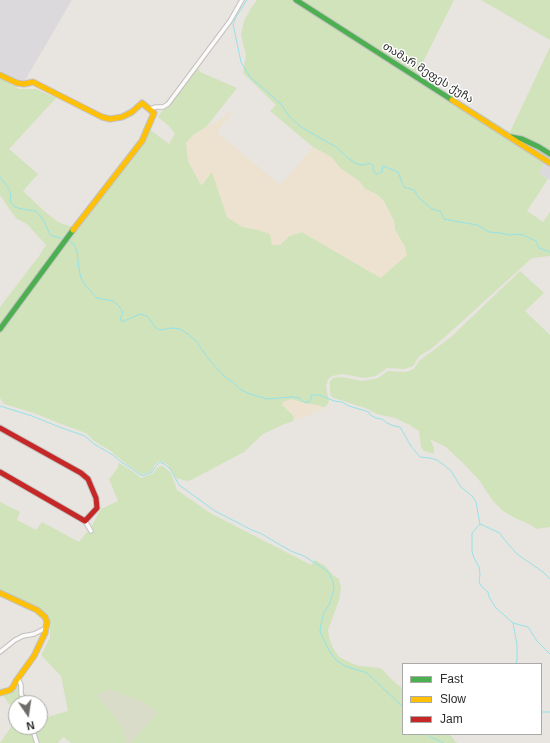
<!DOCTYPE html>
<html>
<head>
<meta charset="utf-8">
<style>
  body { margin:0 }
  #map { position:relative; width:550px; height:743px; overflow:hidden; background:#e8e4e0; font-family:Helvetica,sans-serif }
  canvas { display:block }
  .legend { position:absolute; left:402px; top:663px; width:140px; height:72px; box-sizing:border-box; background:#fff; border:1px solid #aaa; margin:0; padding:5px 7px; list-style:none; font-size:12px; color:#2b2b2b }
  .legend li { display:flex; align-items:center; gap:8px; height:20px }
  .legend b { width:20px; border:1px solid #aaa }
  .north { position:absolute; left:8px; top:695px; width:40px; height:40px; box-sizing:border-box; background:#fff; border:1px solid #aaa; border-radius:50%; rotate:167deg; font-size:11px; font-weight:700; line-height:16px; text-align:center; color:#2b2b2b }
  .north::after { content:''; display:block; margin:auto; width:14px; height:18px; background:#6d6c6a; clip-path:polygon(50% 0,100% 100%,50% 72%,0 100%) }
</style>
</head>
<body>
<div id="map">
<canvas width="550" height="743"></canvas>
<ul class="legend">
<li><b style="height:5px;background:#4caf50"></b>Fast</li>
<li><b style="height:5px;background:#ffc107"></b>Slow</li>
<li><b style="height:5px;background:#c62828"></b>Jam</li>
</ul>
<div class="north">N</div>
</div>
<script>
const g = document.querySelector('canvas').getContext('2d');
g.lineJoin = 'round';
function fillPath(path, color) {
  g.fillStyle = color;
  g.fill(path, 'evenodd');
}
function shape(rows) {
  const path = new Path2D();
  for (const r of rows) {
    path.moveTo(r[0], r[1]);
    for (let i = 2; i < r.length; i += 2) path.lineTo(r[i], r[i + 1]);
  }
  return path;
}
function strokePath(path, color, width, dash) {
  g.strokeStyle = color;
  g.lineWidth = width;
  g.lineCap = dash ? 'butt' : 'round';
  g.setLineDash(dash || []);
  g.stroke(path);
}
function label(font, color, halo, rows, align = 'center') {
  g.font = font + ' Helvetica,"Noto Sans Georgian",sans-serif';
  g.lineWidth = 3;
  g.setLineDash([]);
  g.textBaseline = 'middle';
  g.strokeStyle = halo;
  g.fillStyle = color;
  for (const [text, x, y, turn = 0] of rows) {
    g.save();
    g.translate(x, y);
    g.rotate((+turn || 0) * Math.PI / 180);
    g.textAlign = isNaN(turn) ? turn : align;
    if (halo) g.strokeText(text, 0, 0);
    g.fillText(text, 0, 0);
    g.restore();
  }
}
const industrial = shape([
  [0,0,72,0,24,82,0,71],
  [545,163,550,166,550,180,539,173]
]);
const green = shape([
  [257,0,454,0,417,74,510,132,550,47,550,160,548,158,539,173,548,179,527,211,543,222,550,212,550,256,532,258,501,286,447,335,431,349,419,356,413,366,405,369,387,368,376,376,364,378,343,374,332,376,328,379,326,386,327,392,329,401,328,404,325,407,322,407,318,405,307,404,301,402,286,409,291,413,294,417,293,421,282,425,263,434,244,452,191,480,187,481,176,478,167,464,159,461,154,466,152,471,142,475,121,460,111,451,94,441,86,433,64,425,34,413,4,404,0,398,0,307,39,256,46,245,27,224,17,219,10,210,0,195,0,78,19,89,36,89,56,98,9,149,38,174,23,191,44,211,58,222,72,227,149,129,169,144,175,134,169,126,158,117,196,62,200,72,237,88,206,127,193,135,188,161,201,185,212,171,227,217,270,234,280,245,289,236,302,232,381,278,405,247,395,230,394,221,388,209,383,200,376,194,365,189,359,181,340,168,331,157,313,147,270,111,276,105,243,73,246,55,241,35,244,21,251,8],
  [481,0,550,0,550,40],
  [520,271,544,293,525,311,550,335,550,527,537,529,529,524,515,518,503,511,493,501,479,480,464,464,446,447,430,439,434,448,434,454,424,451,421,447,419,431,410,425,395,418,377,414,368,409,334,398,331,396,330,389,330,381,333,378,340,377,347,378,362,381,378,378,388,371,406,372,414,369,419,361,451,337],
  [119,463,134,472,141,478,153,473,158,467,163,466,171,473,177,490,210,513,311,565,315,560,325,566,333,575,339,579,341,588,339,600,328,630,329,637,333,648,339,657,349,662,358,666,373,667,382,669,392,680,403,689,403,734,449,734,457,743,130,743,158,713,98,695,120,724,127,743,71,743,63,737,58,743,0,743,16,720,16,727,40,727,40,719,68,711,61,676,41,655,50,638,50,622,46,614,40,609,0,591,0,502,20,512,17,520,36,530,42,522,79,542,91,527,101,509,118,501,109,479,117,469],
  [17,684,27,696,31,703,16,703,16,713,1,693]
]);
const sand = shape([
  [228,112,231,115,217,132,280,185,313,147,331,157,340,168,359,181,365,189,376,194,383,200,388,209,394,221,395,230,405,247,407,255,381,278,302,232,289,236,280,245,272,245,270,234,258,230,242,227,227,217,212,172,202,185,188,161,186,143,193,135,224,117],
  [291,399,301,402,307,404,318,405,321,407,325,407,323,409,314,412,308,416,293,421,294,417,291,413,282,405,283,402]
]);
const cemetery = shape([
  [109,689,144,702,158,713,130,743,127,743,120,724,97,695]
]);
const stream = shape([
  [247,0,236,17,233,24,241,62,250,77,281,104,289,116,301,127,327,142,335,146,348,158,357,164,363,165,370,163,373,166,373,170,376,174,382,172,383,166,398,172,404,187,414,190,419,198,432,209,440,211,444,219,477,225,489,232,500,233,510,235,517,234,523,235,536,241,539,248,550,252],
  [0,177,9,189,11,195,10,201,15,207,22,209,36,211,44,221,50,235,64,239],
  [67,240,74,244,77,252,79,269,81,278,85,285,97,298,113,301,119,306,122,311,123,314,120,318,122,322,140,314,147,316,155,327,159,330,172,328,180,329,188,334,196,341,210,361,225,377,233,382,240,389,247,393,267,399,292,397,299,398,304,402,309,402,311,399,311,395,320,395,334,401,342,402,349,406,369,412,370,415,376,418,382,419,387,423,394,426,400,427,411,446,420,457,430,458,437,460,444,465,451,471,461,487,472,496,476,502,480,524,472,533,472,552,474,558,479,567,480,574,479,582,481,586,488,592,489,597,496,608,513,623,528,627,537,641,550,654],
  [0,406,32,416,62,428,85,436,94,444,113,455,121,462,131,468,142,476,152,472,155,467,160,462,166,465,171,470,179,485,215,511,252,530,262,534,270,539,291,551,304,556,323,568,328,572,333,581,334,589,329,605,324,612,321,624,320,632,330,652,337,661,345,666,367,673,403,707],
  [480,524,500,533,503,538,517,554,543,572,550,579],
  [513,623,517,644,517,660,516,664],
  [541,712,550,712],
  [428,734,430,737,440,741,443,743]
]);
const street = shape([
  [149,109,156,107,163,107,168,104,230,21,242,0],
  [85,521,91,531],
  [0,652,15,640,23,636,34,634,46,628],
  [18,678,21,685,21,694,26,703],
  [33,727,34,734,37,743]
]);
const fast = shape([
  [296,0,452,100],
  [511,137,522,139,539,147,550,154],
  [0,329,73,230]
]);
const slow = shape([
  [0,75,17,83,24,84,33,82,102,117,110,119,122,117,132,112,142,103,154,113,142,141,73,230],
  [452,100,550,163],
  [0,593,37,610,45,617,47,622,45,633,34,656,16,681,13,687,10,690,0,693]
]);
const jam = shape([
  [0,428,81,473,88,479,96,498,97,508,85,521,0,472]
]);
const streetNames = [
  ["თამარ მეფეს ქუჩა",428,73,32]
];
fillPath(industrial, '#dbd9dc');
fillPath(green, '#d1e3ba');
fillPath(sand, '#ede2cf');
fillPath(cemetery, '#d8dcc8');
strokePath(stream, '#95e2e8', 1);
strokePath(street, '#c2c1c1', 5.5);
strokePath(fast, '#c2c1c1', 7);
strokePath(slow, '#c2c1c1', 7);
strokePath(jam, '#c2c1c1', 7);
strokePath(street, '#fcfbfa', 3.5);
strokePath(fast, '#4caf50', 5);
strokePath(slow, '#ffc107', 5);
strokePath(jam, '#c62828', 5);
label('11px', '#2b2b2b', '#fff', streetNames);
</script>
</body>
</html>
